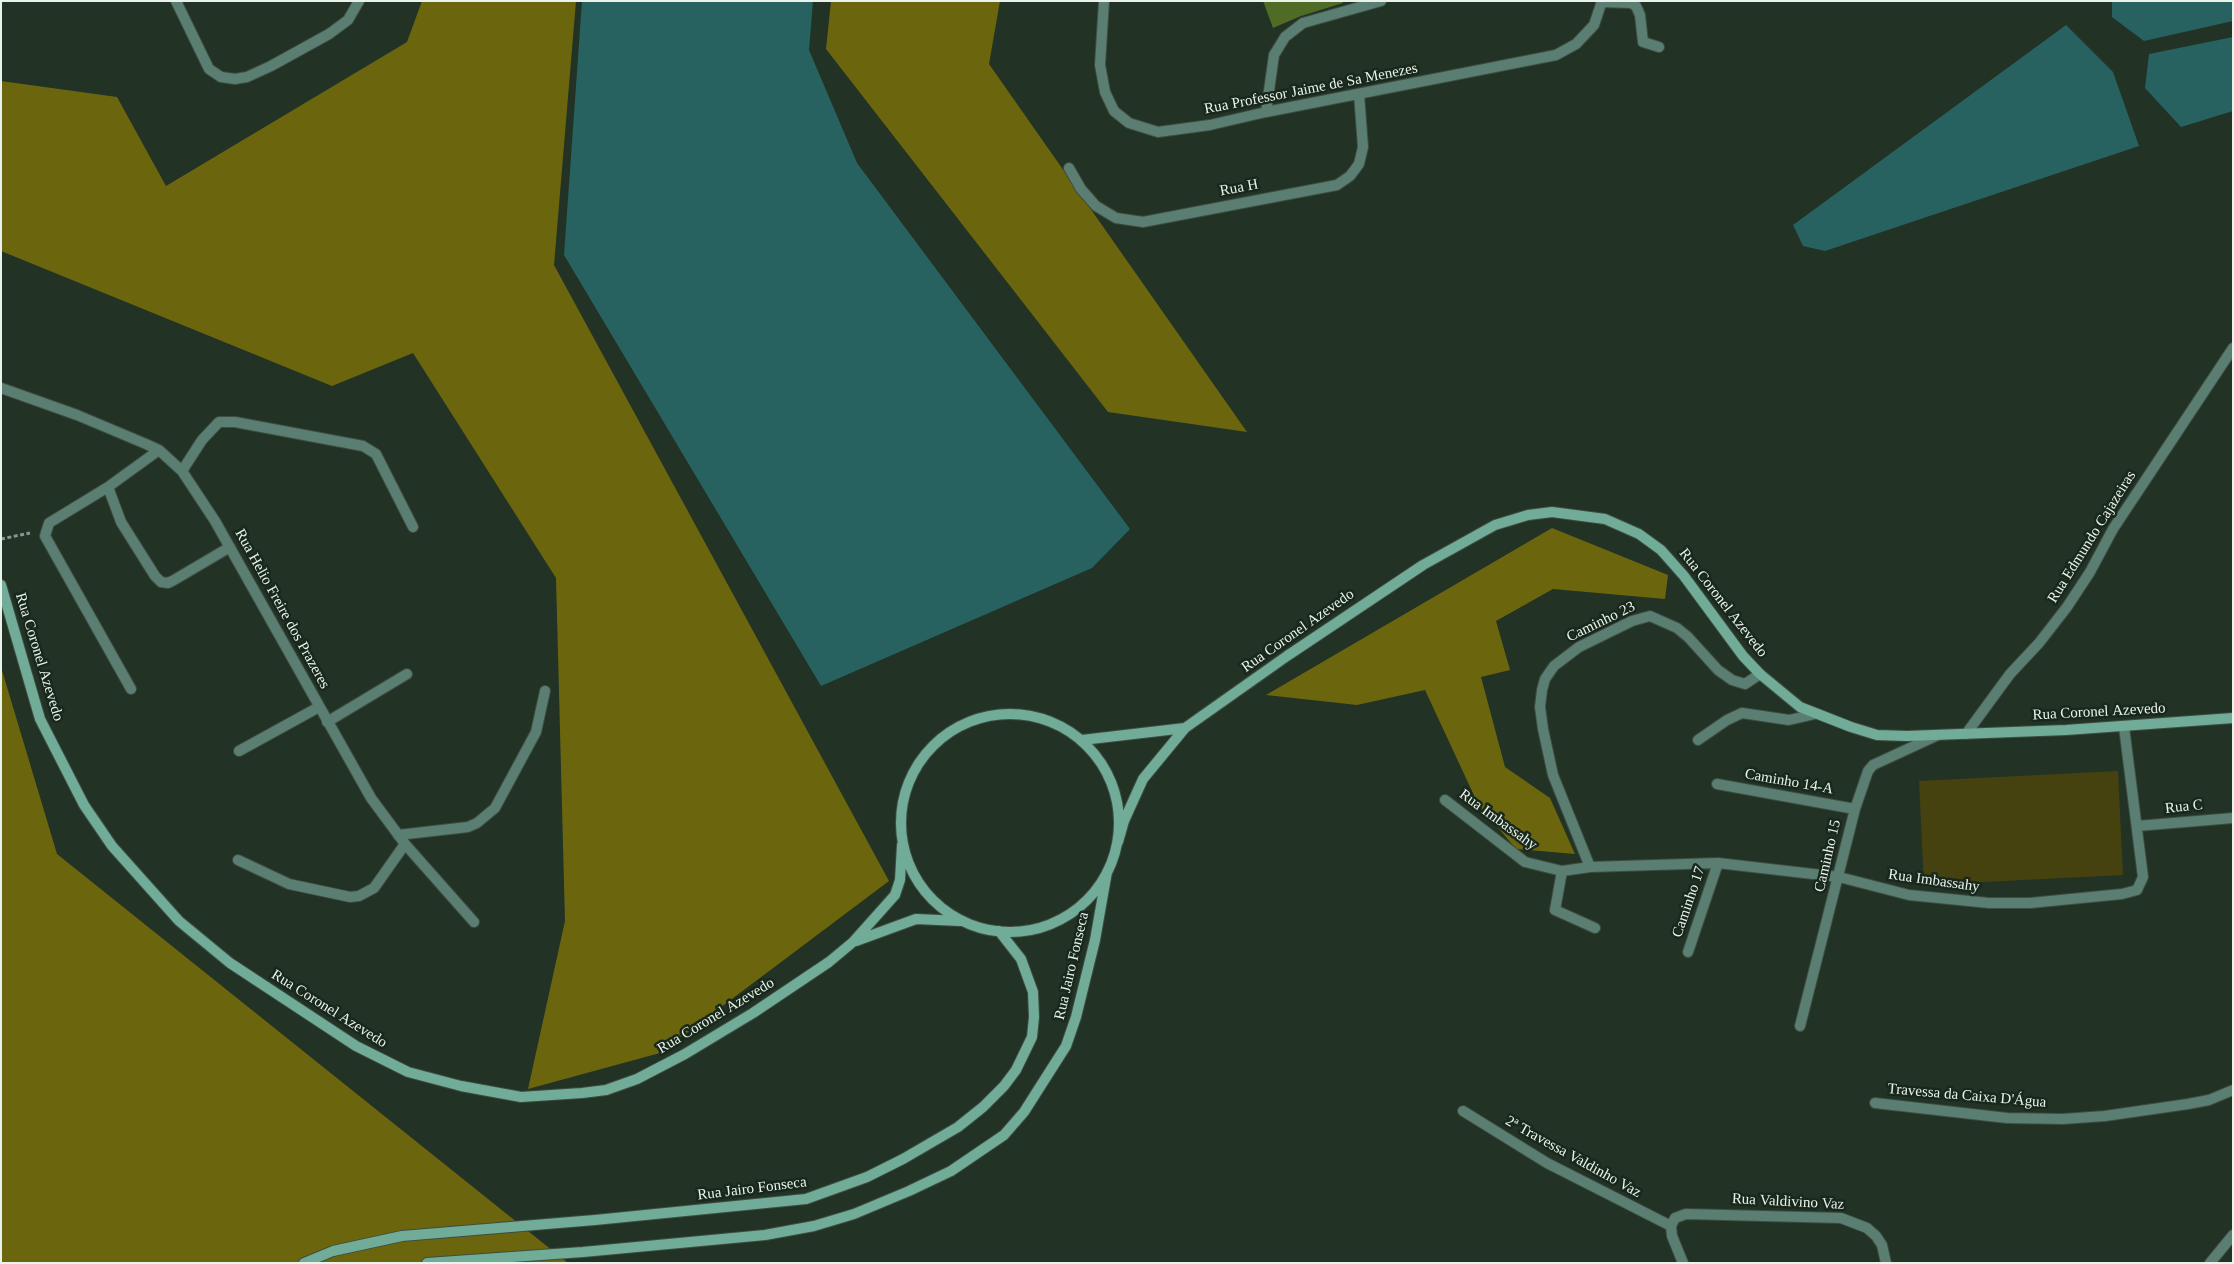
<!DOCTYPE html>
<html>
<head>
<meta charset="utf-8">
<style>
  body { margin:0 }
  #map { position:relative; width:2234px; height:1264px; overflow:hidden; background:#223225; font-family:"Times New Roman",serif }
  canvas { display:block }
  .frame { position:absolute; inset:0; border:2px solid #e9f3eb; pointer-events:none }
</style>
</head>
<body>
<div id="map">
<canvas width="2234" height="1264"></canvas>
<div class="frame"></div>
</div>
<script>
const g = document.querySelector('canvas').getContext('2d');
g.lineJoin = 'round';
function fillPath(path, color) {
  g.fillStyle = color;
  g.fill(path, 'evenodd');
}
function shape(rows) {
  const path = new Path2D();
  for (const r of rows) {
    if (r.length === 3) {
      path.moveTo(r[0] + r[2], r[1]);
      path.arc(r[0], r[1], r[2], 0, 2 * Math.PI);
      continue;
    }
    path.moveTo(r[0], r[1]);
    for (let i = 2; i < r.length; i += 2) path.lineTo(r[i], r[i + 1]);
  }
  return path;
}
function strokePath(path, color, width, dash) {
  g.strokeStyle = color;
  g.lineWidth = width;
  g.lineCap = dash ? 'butt' : 'round';
  g.setLineDash(dash || []);
  g.stroke(path);
}
function label(font, color, halo, rows, align = 'center') {
  g.font = font + ' "Times New Roman",serif';
  g.lineWidth = 5;
  g.setLineDash([]);
  g.textBaseline = 'middle';
  g.strokeStyle = halo;
  g.fillStyle = color;
  for (const [text, x, y, turn = 0] of rows) {
    g.save();
    g.translate(x, y);
    g.rotate((+turn || 0) * Math.PI / 180);
    g.textAlign = isNaN(turn) ? turn : align;
    if (halo) g.strokeText(text, 0, 0);
    g.fillText(text, 0, 0);
    g.restore();
  }
}
const green = shape([
  [2118,771,2123,875,1924,885,1919,781]
]);
const forest = shape([
  [422,1,576,1,554,265,889,881,660,1053,528,1089,565,921,556,578,413,353,332,386,1,251,1,81,117,97,166,186,407,42],
  [831,1,1000,1,989,64,1247,432,1108,412,826,49],
  [1552,528,1668,575,1665,599,1553,589,1496,621,1510,670,1481,677,1505,767,1550,798,1575,854,1516,849,1478,804,1425,690,1357,705,1266,695],
  [1,667,57,854,568,1263,1,1263]
]);
const water = shape([
  [582,1,813,1,809,50,857,163,1130,529,1092,568,821,686,564,255],
  [2112,1,2233,1,2233,21,2144,41,2112,17],
  [2066,25,2113,72,2139,146,1825,251,1803,246,1793,225],
  [2233,37,2233,111,2181,127,2145,88,2149,54]
]);
const building = shape([
  [1263,1,1342,1,1343,3,1301,16,1273,28]
]);
const path = shape([
  [1,539,30,533]
]);
const service = shape([
  [176,1,209,69,221,77,235,79,247,77,271,66,329,34,348,20,359,1],
  [1602,2,1631,3,1636,6,1640,15,1643,42,1659,47],
  [327,722,407,674],
  [1698,740,1727,720,1742,713,1789,720,1815,714],
  [239,751,319,707],
  [238,860,289,884,350,897,359,896,374,888,405,844]
]);
const minor = shape([
  [1104,1,1100,65,1105,92,1114,111,1129,123,1158,132,1210,125,1266,112,1556,55,1576,44,1594,25,1602,1],
  [1266,112,1274,55,1285,37,1303,23,1381,1],
  [1069,168,1081,189,1096,206,1116,218,1143,222,1337,185,1350,176,1359,164,1363,147,1359,94],
  [1,388,77,415,146,444,159,450,182,471,215,521,371,798,405,844,474,922],
  [159,450,108,487,121,522,155,576,161,582,168,583,174,580,230,547],
  [182,471,202,440,219,422,235,422,363,446,376,454,413,527],
  [108,487,49,523,45,536,131,689],
  [1966,734,2010,674,2039,643,2067,607,2090,572,2113,529,2233,348],
  [1717,784,1855,809],
  [1445,800,1525,862,1562,871,1590,867,1718,863,1839,877,1909,895,1989,903,2030,903,2122,894,2137,890,2143,877,2124,727],
  [2137,826,2233,818],
  [398,835,468,827,477,823,495,808,536,732,545,691],
  [1590,867,1553,775,1543,729,1540,707,1542,690,1545,679,1554,666,1579,647,1632,621,1650,616,1677,628,1688,637,1718,670,1732,680,1745,684,1760,674],
  [1562,871,1555,910,1595,928],
  [1688,952,1718,863],
  [1800,1026,1855,809,1868,771,1873,765,1938,735],
  [1875,1103,2007,1118,2063,1119,2105,1116,2188,1104,2209,1100,2233,1090],
  [1463,1111,1547,1163,1671,1226],
  [1671,1226,1675,1218,1686,1214,1841,1218,1867,1228,1876,1236,1882,1245,1886,1263],
  [1671,1226,1672,1236,1683,1263],
  [2210,1263,2233,1235]
]);
const secondary = shape([
  [1,585,40,719,84,805,112,846,179,921,230,963,356,1046,408,1072,461,1086,521,1097,582,1093,606,1090,637,1079,685,1054,753,1013,829,962,853,942,895,895,900,880,902,845],
  [1010,823,109],
  [1082,740,1185,728],
  [1118,842,1124,821,1143,779,1185,728,1287,656,1423,565,1495,525,1528,515,1552,512,1605,519,1639,534,1661,550,1684,576,1743,656,1760,674,1800,707,1851,727,1877,735,1907,736,2066,730,2233,718],
  [856,941,916,919,960,921],
  [304,1263,333,1251,402,1236,595,1220,806,1199,867,1177,903,1159,958,1127,983,1107,1004,1086,1016,1070,1032,1037,1034,1017,1033,992,1021,959,999,931],
  [427,1263,583,1252,765,1235,814,1226,854,1214,909,1191,951,1171,1004,1135,1024,1112,1066,1046,1076,1017,1095,940,1107,872]
]);
const streetNames = [
  ["Rua Professor Jaime de Sa Menezes",1311,89,-11],
  ["Rua H",1239,188,-11],
  ["Rua Edmundo Cajazeiras",2092,537,-58],
  ["Rua Coronel Azevedo",1723,603,52],
  ["Rua Helio Freire dos Prazeres",282,609,61],
  ["Caminho 23",1601,622,-26],
  ["Rua Coronel Azevedo",1298,631,-35],
  ["Rua Coronel Azevedo",39,657,73],
  ["Rua Coronel Azevedo",2099,712,-3],
  ["Caminho 14-A",1789,782,10],
  ["Rua C",2184,807,-6],
  ["Rua Imbassahy",1498,820,36],
  ["Caminho 15",1828,856,-77],
  ["Rua Imbassahy",1934,881,8],
  ["Caminho 17",1689,902,-71],
  ["Rua Jairo Fonseca",1072,966,-77],
  ["Rua Coronel Azevedo",329,1009,32],
  ["Rua Coronel Azevedo",716,1016,-31],
  ["Travessa da Caixa D'Água",1967,1096,5],
  ["2ª Travessa Valdinho Vaz",1573,1157,29],
  ["Rua Jairo Fonseca",752,1189,-7],
  ["Rua Valdivino Vaz",1788,1202,3]
];
fillPath(green, '#45420f');
fillPath(forest, '#6b660e');
fillPath(water, '#276261');
fillPath(building, '#506b26');
strokePath(service, '#3e4d41', 12);
strokePath(minor, '#3e4d41', 12);
strokePath(secondary, '#3e4d41', 12);
strokePath(path, '#89968c', 3, [4, 2.5]);
strokePath(service, '#5a7e72', 10);
strokePath(minor, '#5a7e72', 10);
strokePath(secondary, '#70ac98', 10);
label('15px', '#e9f3eb', '#19281c', streetNames);
</script>
</body>
</html>
